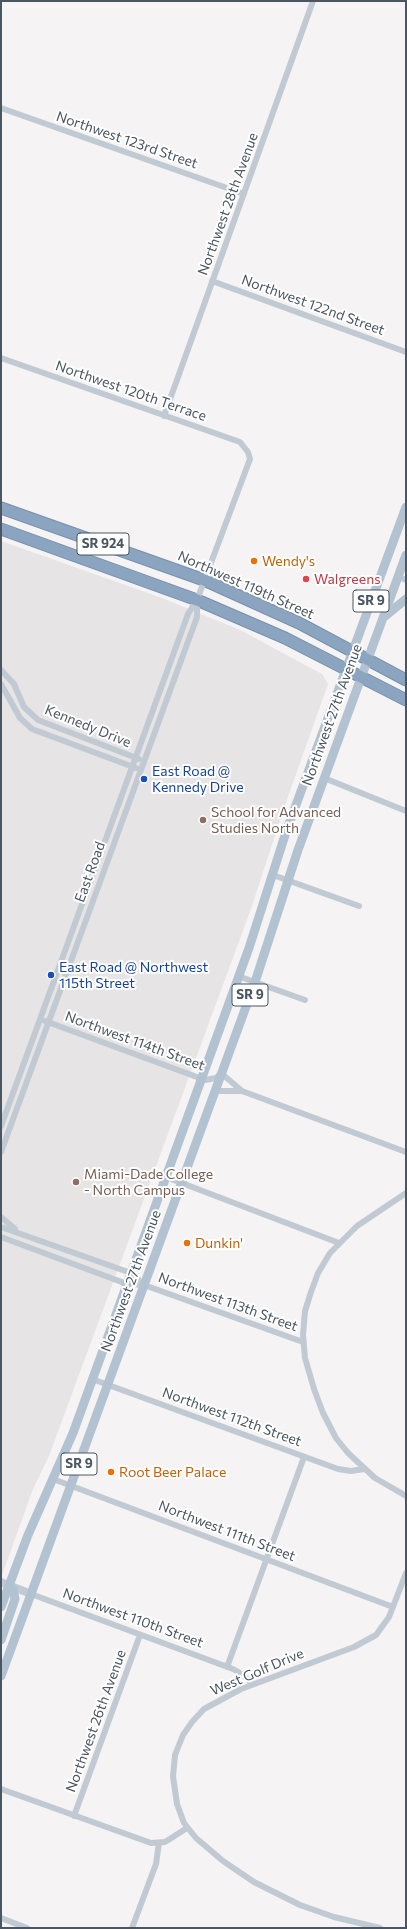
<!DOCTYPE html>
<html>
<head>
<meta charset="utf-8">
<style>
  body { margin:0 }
  #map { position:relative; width:407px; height:1929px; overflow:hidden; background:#f5f3f3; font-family:Commissioner,sans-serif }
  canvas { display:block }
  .frame { position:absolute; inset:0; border:2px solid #4a5661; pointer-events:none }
</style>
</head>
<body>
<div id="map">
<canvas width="407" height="1929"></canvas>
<div class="frame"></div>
</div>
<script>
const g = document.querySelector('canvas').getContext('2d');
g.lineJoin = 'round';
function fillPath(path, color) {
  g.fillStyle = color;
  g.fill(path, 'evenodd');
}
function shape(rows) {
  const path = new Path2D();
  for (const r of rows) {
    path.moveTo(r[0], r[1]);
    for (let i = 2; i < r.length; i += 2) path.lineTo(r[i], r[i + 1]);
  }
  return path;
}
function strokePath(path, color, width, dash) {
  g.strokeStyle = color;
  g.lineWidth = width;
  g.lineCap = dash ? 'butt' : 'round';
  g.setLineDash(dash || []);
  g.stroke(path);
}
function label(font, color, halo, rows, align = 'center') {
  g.font = font + ' Commissioner,sans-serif';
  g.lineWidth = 4;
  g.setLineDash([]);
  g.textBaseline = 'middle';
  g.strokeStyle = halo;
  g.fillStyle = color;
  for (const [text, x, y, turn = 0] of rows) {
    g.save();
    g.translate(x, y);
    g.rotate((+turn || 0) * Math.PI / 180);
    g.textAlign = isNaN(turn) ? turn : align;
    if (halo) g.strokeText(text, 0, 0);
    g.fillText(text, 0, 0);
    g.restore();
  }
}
const education = shape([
  [1,541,162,598,240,630,322,674,328,684,284,808,251,909,49,1456,33,1489,1,1578]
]);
const street = shape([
  [1,108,244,194],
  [212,281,406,352],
  [1,358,240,442,248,452,250,459,197,600,188,614,1,1126],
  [164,416,313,1],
  [398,577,406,580],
  [1,670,14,684,24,707,38,720,139,759],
  [1,684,20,718,32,729,136,768],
  [324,778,406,811],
  [273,875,359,906],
  [238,976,305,1000],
  [45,1021,205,1080,216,1078,221,1073,242,1091],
  [214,1091,242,1091,406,1152],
  [1,1152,197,617,197,600],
  [166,1177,339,1243],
  [406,1193,357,1226,330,1253,318,1273,311,1292,305,1311,303,1335,305,1358,314,1389,323,1413,336,1438,348,1453,375,1478,406,1496],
  [1,1217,15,1229],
  [1,1227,131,1273,144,1285],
  [1,1237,127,1284,144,1285,303,1342],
  [92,1379,338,1469,351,1471,364,1469],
  [53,1479,393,1607],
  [31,1594,233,1669,240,1673,253,1684],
  [227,1667,304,1457],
  [1,1789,151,1843,165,1842,187,1828],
  [74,1816,140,1635],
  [1,1918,27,1928],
  [132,1928,156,1864,159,1843],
  [380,1928,334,1917,300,1905,254,1882,223,1861,196,1838,184,1823,177,1804,173,1776,175,1755,183,1735,192,1722,204,1709,241,1689,354,1647,376,1635,389,1617,406,1573]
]);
const secondary = shape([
  [1,1582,31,1594]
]);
const primary = shape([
  [384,617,406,599],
  [1,1607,28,1535,73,1433,249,948,286,832,406,507],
  [1,1640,15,1599,13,1589,9,1585],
  [1,1676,255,982,298,850,406,555]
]);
const highway = shape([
  [1,508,204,580,299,623,406,680],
  [1,529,197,600,285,638,406,700]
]);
const markers = [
  [254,561,4,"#e8710a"],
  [306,579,4,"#e0444e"],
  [144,779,4,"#1a4fb4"],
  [203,820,4,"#8d6e63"],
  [51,975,4,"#1a4fb4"],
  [76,1182,4,"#8d6e63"],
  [187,1243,4,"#e8710a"],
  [111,1472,4,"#e8710a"]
];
const shields = [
  [103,544,52],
  [371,601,36],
  [250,995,36],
  [79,1464,36]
];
const shieldNames = [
  ["SR 924",103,544],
  ["SR 9",371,601],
  ["SR 9",250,995],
  ["SR 9",79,1464]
];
const streetNames = [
  ["Northwest 123rd Street",127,140,19],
  ["Northwest 28th Avenue",228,204,-70],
  ["Northwest 122nd Street",313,305,20],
  ["Northwest 120th Terrace",131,391,19],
  ["Northwest 119th Street",246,585,24],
  ["Northwest 27th Avenue",332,715,-70],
  ["Kennedy Drive",88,726,22],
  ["East Road",90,872,-70],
  ["Northwest 114th Street",135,1041,20],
  ["Northwest 27th Avenue",131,1281,-70],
  ["Northwest 113th Street",228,1302,20],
  ["Northwest 112th Street",232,1417,20],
  ["Northwest 111th Street",227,1531,21],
  ["Northwest 110th Street",133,1618,20],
  ["West Golf Drive",257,1672,-23],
  ["Northwest 26th Avenue",96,1721,-70]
];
const foodNames = [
  ["Wendy's",262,561],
  ["Dunkin'",195,1243],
  ["Root Beer Palace",119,1472]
];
const healthNames = [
  ["Walgreens",314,579]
];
const transitNames = [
  ["East Road @",152,771],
  ["Kennedy Drive",152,787],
  ["East Road @ Northwest",59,967],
  ["115th Street",59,983]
];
const educationNames = [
  ["School for Advanced",211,812],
  ["Studies North",211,828],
  ["Miami-Dade College",84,1174],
  ["- North Campus",84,1190]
];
fillPath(education, '#e6e4e5');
strokePath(highway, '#7690ad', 13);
strokePath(street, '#c1cad2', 6);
strokePath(secondary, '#c1cbd6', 8);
strokePath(primary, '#b3c2d1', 9);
strokePath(highway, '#8ba5c1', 11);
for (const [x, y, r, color] of markers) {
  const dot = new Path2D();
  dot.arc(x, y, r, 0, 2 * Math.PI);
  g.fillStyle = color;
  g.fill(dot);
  strokePath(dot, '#fff', 1.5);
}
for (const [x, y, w] of shields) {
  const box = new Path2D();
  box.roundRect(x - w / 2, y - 11, w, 22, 3);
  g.fillStyle = '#fff';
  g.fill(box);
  strokePath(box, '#4a5661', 1);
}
label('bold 13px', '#4a5661', null, shieldNames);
label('14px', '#4a5661', '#fff', streetNames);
label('14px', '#c56008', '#fff', foodNames, 'left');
label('14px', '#be3a42', '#fff', healthNames, 'left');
label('14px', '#164399', '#fff', transitNames, 'left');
label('14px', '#785e54', '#fff', educationNames, 'left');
</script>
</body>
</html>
